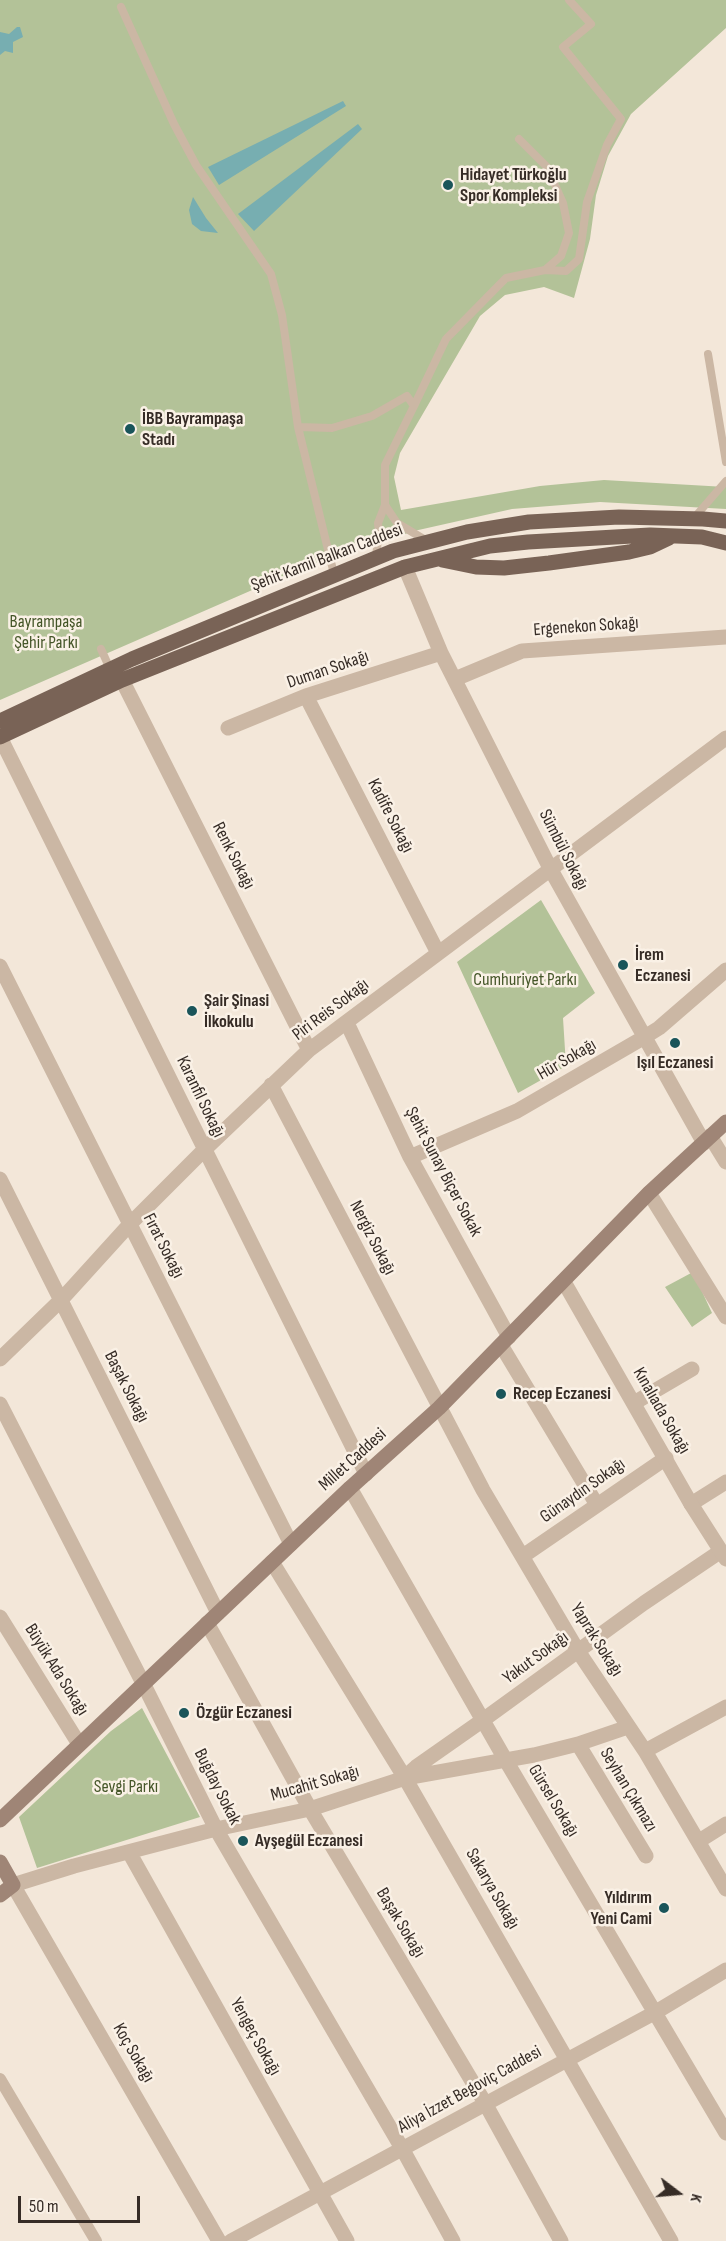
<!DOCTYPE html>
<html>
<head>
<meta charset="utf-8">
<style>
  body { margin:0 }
  #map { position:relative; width:726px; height:2241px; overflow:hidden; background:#f3e7d9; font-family:"Sofia Sans Condensed",sans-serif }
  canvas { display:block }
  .north { position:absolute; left:648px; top:2163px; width:60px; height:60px; -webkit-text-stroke:4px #faf1e6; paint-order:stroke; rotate:106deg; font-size:16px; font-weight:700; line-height:24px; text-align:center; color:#362c26 }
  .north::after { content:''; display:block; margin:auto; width:21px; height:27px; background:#362c26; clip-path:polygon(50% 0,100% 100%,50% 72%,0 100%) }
  .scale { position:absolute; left:18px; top:2196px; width:122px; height:27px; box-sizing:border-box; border:3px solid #362c26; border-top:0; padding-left:8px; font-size:18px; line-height:21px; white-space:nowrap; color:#362c26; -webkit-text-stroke:4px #faf1e6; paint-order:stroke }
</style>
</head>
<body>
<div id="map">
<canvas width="726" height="2241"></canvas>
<div class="north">K</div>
<div class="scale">50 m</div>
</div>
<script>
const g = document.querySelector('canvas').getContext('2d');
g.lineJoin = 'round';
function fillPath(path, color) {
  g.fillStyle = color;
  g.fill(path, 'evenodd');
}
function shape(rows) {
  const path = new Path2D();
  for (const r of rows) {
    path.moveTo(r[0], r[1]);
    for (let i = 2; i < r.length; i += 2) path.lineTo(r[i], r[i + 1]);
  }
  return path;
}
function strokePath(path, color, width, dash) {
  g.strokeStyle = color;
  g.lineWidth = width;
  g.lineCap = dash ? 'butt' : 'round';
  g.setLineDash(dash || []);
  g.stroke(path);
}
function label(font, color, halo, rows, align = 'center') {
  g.font = font + ' "Sofia Sans Condensed",sans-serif';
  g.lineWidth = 5;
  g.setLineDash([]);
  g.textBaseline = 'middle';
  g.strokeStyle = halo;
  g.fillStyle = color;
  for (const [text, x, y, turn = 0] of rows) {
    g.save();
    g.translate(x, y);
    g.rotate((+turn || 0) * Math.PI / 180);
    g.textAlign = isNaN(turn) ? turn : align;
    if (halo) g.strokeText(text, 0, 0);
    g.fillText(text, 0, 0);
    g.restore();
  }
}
const green = shape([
  [0,0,726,0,726,28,631,114,608,156,596,195,590,239,574,298,544,287,505,295,480,316,400,453,394,477,401,510,540,486,604,480,726,487,726,509,600,502,512,509,414,531,305,567,0,700],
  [541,900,595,993,563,1018,566,1066,518,1093,457,962],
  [693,1272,712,1313,692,1327,665,1287],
  [142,1708,200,1817,37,1868,19,1817,111,1731]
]);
const water = shape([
  [17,27,20,27,23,37,13,42,13,53,5,51,0,55,0,32,9,34],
  [343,101,346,106,219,185,208,167],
  [358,124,362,129,254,231,238,214],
  [193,197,206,218,218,233,201,231,192,224,189,210]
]);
const service = shape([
  [121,7,174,124,196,165,271,274,282,315,298,427,334,574],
  [545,270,566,271,579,259,587,202,607,145,621,119,563,47,591,24,569,0],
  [708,354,726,462],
  [298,427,332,428,372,416,407,396,414,406,446,339,506,278,545,270,561,256,569,233,563,203,547,167,519,139],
  [385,505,397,523,427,541],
  [694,518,726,481],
  [376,556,379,532,378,523,385,505,385,465,414,406],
  [101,649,110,669]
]);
const pedestrian = shape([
  [0,2079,96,2241]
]);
const minor = shape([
  [405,567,441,653,551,870,704,1143],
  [455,679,522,651,726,637],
  [122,680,309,1050],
  [306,696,438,953],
  [228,728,306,696,441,653],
  [0,737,366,1474],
  [0,966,291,1544],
  [347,1023,410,1157,509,1337],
  [271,1085,483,1490,578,1651,645,1751,726,1889],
  [710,1136,726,1162],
  [410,1157,517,1111,643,1038,659,1028,726,970],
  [0,1179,218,1613],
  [649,1193,726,1317],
  [501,1345,597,1505],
  [0,1359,61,1300,130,1224,204,1150,309,1050,726,738],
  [634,1403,692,1369],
  [0,1404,143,1683,216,1829,403,2150,453,2241],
  [350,1488,505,1759,726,2133],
  [691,1504,726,1482],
  [523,1556,666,1458],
  [272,1562,405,1778,671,2241],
  [0,1617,79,1744],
  [207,1623,310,1809,485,2103,561,2241],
  [578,1744,646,1856],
  [645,1751,726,1707],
  [407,1775,416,1767,483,1720,644,1603,721,1551],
  [699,1841,726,1824],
  [129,1852,347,2241],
  [219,2241,13,1885,74,1866,216,1829,310,1809,405,1778,534,1755,578,1744,628,1727],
  [231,2241,656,2012,726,1970]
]);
const tertiary = shape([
  [564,1282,691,1504,726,1559]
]);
const secondary = shape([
  [0,1820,350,1488,439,1408,649,1193,726,1122],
  [0,1862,13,1885,0,1895]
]);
const primary = shape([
  [442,560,476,567,504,568,549,563,629,552,650,547,669,538],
  [0,721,132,659,393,551,467,532,529,522,619,517,703,519,726,521],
  [0,737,122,680,405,567,490,546,528,542,650,535,702,537,726,543]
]);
const markers = [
  [448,185,6,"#1a555a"],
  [130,429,6,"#1a555a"],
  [623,965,6,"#1a555a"],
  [192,1011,6,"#1a555a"],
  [675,1043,6,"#1a555a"],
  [501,1394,6,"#1a555a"],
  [184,1713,6,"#1a555a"],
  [243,1841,6,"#1a555a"],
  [664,1908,6,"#1a555a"]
];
const poiNames = [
  ["Hidayet Türkoğlu",460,175],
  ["Spor Kompleksi",460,196],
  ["İBB Bayrampaşa",142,419],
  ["Stadı",142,440],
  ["İrem",635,955],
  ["Eczanesi",635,976],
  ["Şair Şinasi",204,1001],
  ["İlkokulu",204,1022],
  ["Işıl Eczanesi",675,1063,"center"],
  ["Recep Eczanesi",513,1394],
  ["Özgür Eczanesi",196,1713],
  ["Ayşegül Eczanesi",255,1841],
  ["Yıldırım",652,1898,"right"],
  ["Yeni Cami",652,1919,"right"]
];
const streetNames = [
  ["Şehit Kamil Balkan Caddesi",327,558,-21],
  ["Ergenekon Sokağı",586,627,-4],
  ["Duman Sokağı",328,670,-19],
  ["Kadife Sokağı",390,816,63],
  ["Sümbül Sokağı",563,850,63],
  ["Renk Sokağı",233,856,63],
  ["Piri Reis Sokağı",331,1010,-37],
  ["Hür Sokağı",567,1060,-30],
  ["Karanfil Sokağı",200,1097,64],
  ["Şehit Sunay Biçer Sokak",443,1172,62],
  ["Nergiz Sokağı",372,1238,63],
  ["Fırat Sokağı",163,1246,63],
  ["Başak Sokağı",126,1387,63],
  ["Kınalıada Sokağı",661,1411,60],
  ["Millet Caddesi",353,1460,-42],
  ["Günaydın Sokağı",583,1491,-35],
  ["Yaprak Sokağı",596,1640,58],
  ["Yakut Sokağı",536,1658,-36],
  ["Büyük Ada Sokağı",56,1670,58],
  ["Mucahit Sokağı",315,1784,-16],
  ["Buğday Sokak",217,1787,63],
  ["Seyhan Çıkmazı",628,1790,59],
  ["Gürsel Sokağı",553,1801,59],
  ["Sakarya Sokağı",492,1889,60],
  ["Başak Sokağı",400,1923,59],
  ["Yengeç Sokağı",255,2037,61],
  ["Koç Sokağı",133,2053,60],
  ["Aliya İzzet Begoviç Caddesi",470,2090,-29]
];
const parkNames = [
  ["Bayrampaşa",46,622],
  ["Şehir Parkı",46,643],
  ["Cumhuriyet Parkı",525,980],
  ["Sevgi Parkı",126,1787]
];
fillPath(green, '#b3c298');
fillPath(water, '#77aeb1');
strokePath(service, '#cbb7a4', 8);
strokePath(pedestrian, '#cbb7a4', 12);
strokePath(minor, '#cbb7a4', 15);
strokePath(tertiary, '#cbb7a4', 15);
strokePath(secondary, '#9f8576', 15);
strokePath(primary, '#796356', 15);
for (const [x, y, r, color] of markers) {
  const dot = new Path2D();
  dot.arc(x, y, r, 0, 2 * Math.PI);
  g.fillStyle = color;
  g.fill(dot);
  strokePath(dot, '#faf1e6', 2);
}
label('bold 18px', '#362c26', '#faf1e6', poiNames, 'left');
label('18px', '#362c26', '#faf1e6', streetNames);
label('18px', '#455629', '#faf1e6', parkNames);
</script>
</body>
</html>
